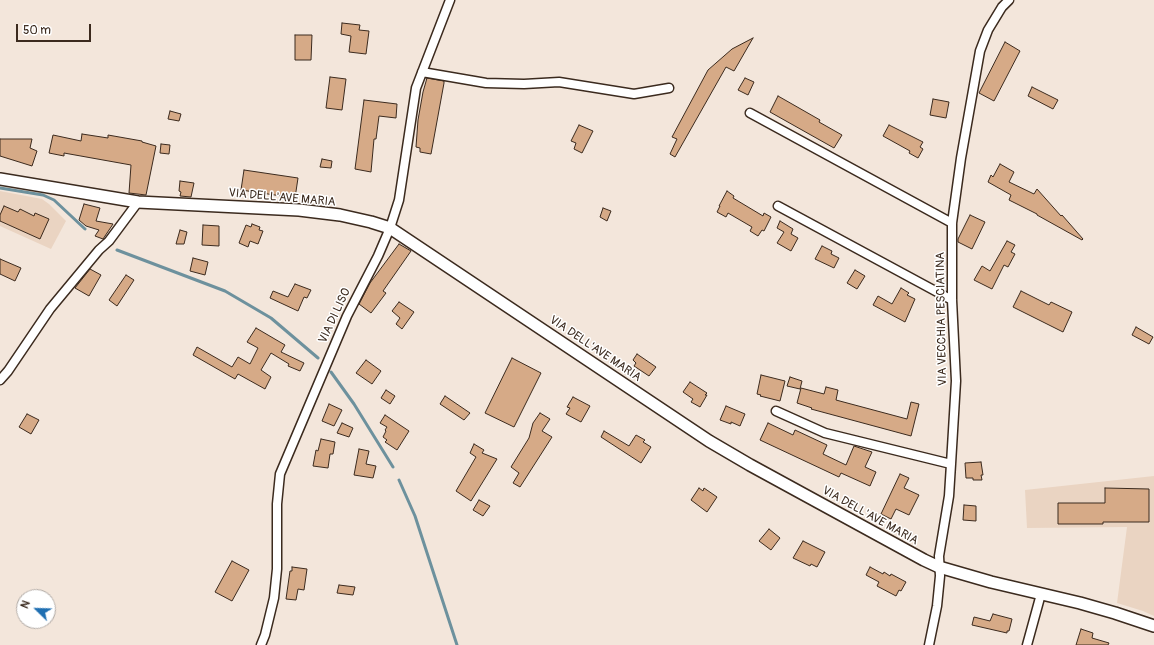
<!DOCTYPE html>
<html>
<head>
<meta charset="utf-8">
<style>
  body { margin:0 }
  #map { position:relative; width:1154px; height:645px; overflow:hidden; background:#f3e6db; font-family:Pangolin,sans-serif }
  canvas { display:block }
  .north { position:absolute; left:16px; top:589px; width:40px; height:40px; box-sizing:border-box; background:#fff; border:1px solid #b1aaa5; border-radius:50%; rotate:293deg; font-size:11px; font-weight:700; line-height:16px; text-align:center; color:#3b2a1e }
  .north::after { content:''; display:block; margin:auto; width:14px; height:18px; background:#1f6fb2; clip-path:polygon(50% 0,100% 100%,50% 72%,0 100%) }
  .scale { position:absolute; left:16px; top:24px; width:75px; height:18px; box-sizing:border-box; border:2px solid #3b2a1e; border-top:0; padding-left:5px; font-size:12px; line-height:14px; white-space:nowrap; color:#3b2a1e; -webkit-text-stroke:3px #fff; paint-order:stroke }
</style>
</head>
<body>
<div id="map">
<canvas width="1154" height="645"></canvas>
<div class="north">N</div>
<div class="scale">50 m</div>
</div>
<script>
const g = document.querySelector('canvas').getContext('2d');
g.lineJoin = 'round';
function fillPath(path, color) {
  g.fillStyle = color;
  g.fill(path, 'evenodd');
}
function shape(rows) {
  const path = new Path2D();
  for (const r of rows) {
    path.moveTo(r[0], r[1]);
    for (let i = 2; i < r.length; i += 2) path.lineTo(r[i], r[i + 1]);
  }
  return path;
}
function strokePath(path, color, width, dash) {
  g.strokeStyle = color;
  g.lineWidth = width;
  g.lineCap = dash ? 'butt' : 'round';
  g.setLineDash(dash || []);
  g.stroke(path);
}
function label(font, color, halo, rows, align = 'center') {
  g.font = font + ' Pangolin,sans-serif';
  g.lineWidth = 3;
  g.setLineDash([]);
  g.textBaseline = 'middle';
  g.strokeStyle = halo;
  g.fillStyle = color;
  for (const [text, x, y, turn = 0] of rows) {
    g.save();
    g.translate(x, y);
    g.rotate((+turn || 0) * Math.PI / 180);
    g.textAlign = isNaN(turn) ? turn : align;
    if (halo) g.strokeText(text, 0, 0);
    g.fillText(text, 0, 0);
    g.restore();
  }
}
const built = shape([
  [0,191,42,199,49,204,66,221,51,249,0,226],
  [1154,476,1154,616,1143,611,1117,603,1127,527,1027,528,1025,490]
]);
const stream = shape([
  [0,188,43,195,54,200,85,229],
  [117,250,225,291,271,318,318,358],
  [331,372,354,404,393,467],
  [399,480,415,516,457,645]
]);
const building = shape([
  [342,23,360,25,359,30,369,31,366,54,349,52,351,36,341,34,342,23],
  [295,35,312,35,311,60,295,60,295,35],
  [753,38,734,71,726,67,675,157,670,154,677,139,672,137,708,70,732,49,753,38],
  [1005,42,1020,51,994,101,979,93,1005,42],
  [330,77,346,79,342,110,326,108,330,77],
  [427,78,444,81,444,83,431,154,420,152,420,148,416,147,418,120,423,92,427,78],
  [745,78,754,82,748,95,738,90,745,78],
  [1032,87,1058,100,1053,109,1028,96,1032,87],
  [778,96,820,120,819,122,842,135,834,148,770,112,778,96],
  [933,99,949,102,946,118,930,115,933,99],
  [364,100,397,104,396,118,379,116,376,139,374,139,371,172,355,169,364,100],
  [170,111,181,114,179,121,168,119,170,111],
  [579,125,593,131,582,153,574,149,576,143,571,141,579,125],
  [889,125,923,142,920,147,923,149,918,158,909,153,910,151,883,136,889,125],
  [82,134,108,138,108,135,142,141,142,142,156,146,146,195,129,193,131,165,64,153,64,156,49,153,53,135,81,141,82,134],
  [0,139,32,139,30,148,37,151,32,166,0,156,0,139],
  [161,144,170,145,169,154,160,153,161,144],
  [322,159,332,161,331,168,320,167,322,159],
  [1000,164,1014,172,1009,182,1034,194,1037,189,1061,216,1062,215,1083,239,1082,240,1037,215,1037,214,1009,200,1011,195,988,182,991,175,993,177,1000,164],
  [244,170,298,178,295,198,241,190,244,170],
  [180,181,194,183,191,197,180,196,181,192,179,191,180,181],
  [727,191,734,196,733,198,763,216,764,213,771,217,764,231,762,230,758,236,750,231,752,227,728,213,726,217,717,212,720,206,719,206,727,191],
  [84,204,100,208,96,221,113,224,103,239,95,236,99,230,86,226,79,220,84,204],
  [4,206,18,212,20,209,34,216,35,213,49,219,40,239,0,221,0,215,4,206],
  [603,208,611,211,607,221,600,217,603,208],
  [970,215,985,222,972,249,958,242,958,239,970,215],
  [780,221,793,229,791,234,798,238,791,251,777,243,784,232,777,228,780,221],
  [252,224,260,227,259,230,263,231,258,244,250,241,248,247,239,243,246,225,251,227,252,224],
  [203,225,219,226,219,246,202,245,203,225],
  [180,230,187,232,184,244,176,244,180,230],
  [1007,241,1015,245,1011,252,1015,254,1008,267,1004,265,992,289,974,280,982,266,990,271,1007,241],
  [399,244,411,251,383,291,386,293,371,313,359,304,370,283,399,244],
  [822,246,832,251,831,254,839,258,834,268,815,259,822,246],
  [193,258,208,262,205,275,190,271,193,258],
  [0,259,21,268,15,281,0,274,0,259],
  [90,269,101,275,89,296,75,288,90,269],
  [855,270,865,276,857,289,847,283,855,270],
  [126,275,134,280,117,306,109,300,126,275],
  [295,284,311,290,307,298,304,297,298,311,270,298,273,291,288,297,295,284],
  [901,288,909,293,907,295,915,299,905,322,873,305,878,296,892,304,901,288],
  [1021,291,1049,305,1051,302,1072,312,1063,332,1013,307,1021,291],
  [399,302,414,312,402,329,396,324,400,318,392,311,399,302],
  [1136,327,1153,337,1149,344,1132,335,1136,327],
  [256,328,285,345,281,352,304,363,300,371,288,366,289,364,271,353,261,370,271,377,265,389,238,374,235,379,193,355,197,347,232,367,238,357,250,364,258,348,247,342,256,328],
  [637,354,656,367,649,376,634,366,636,363,633,360,637,354],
  [512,358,541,373,514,427,485,413,512,358],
  [366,360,381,371,372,384,356,373,366,360],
  [761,375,785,381,780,401,760,396,761,395,757,394,761,375],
  [790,377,802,381,800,389,787,386,790,377],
  [690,382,707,393,705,395,707,395,700,407,691,402,693,399,683,392,690,382],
  [826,387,838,390,836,400,907,419,911,402,919,404,911,436,811,409,812,408,797,403,801,388,824,394,826,387],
  [386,390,395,396,390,404,381,398,386,390],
  [445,396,470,413,464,420,440,404,445,396],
  [573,397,590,406,581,422,566,414,570,408,567,407,573,397],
  [329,404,342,410,334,426,322,421,329,404],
  [726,406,745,414,740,426,731,422,731,424,720,420,726,406],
  [540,413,550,419,542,431,552,437,520,487,513,483,519,473,511,467,529,438,533,423,540,413],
  [27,414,39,420,31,434,19,427,27,414],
  [385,415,409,431,397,450,385,442,387,440,383,437,386,431,385,430,387,427,380,423,385,415],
  [342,423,353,428,349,437,337,433,342,423],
  [768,423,793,435,795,430,827,445,823,454,846,465,854,446,872,452,865,467,876,472,870,486,841,473,839,477,760,440,768,423],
  [604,431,629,446,636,435,645,440,643,442,651,447,641,463,601,437,604,431],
  [321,439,335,442,333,454,330,454,328,468,313,466,316,450,318,451,321,439],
  [474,444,484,450,482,453,497,459,471,501,456,491,476,457,470,453,474,444],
  [359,449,369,451,366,464,376,466,373,478,354,475,359,449],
  [981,462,983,475,981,475,982,480,973,480,973,478,966,478,965,463,981,462],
  [900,474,909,478,904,488,919,495,909,515,896,509,891,519,881,514,900,474],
  [699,488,703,491,704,488,717,497,707,512,691,500,699,488],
  [1105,488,1149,489,1149,522,1103,522,1103,524,1058,524,1058,503,1105,503,1105,488],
  [479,500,490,506,483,516,473,510,479,500],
  [964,505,976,506,976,521,963,520,964,505],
  [769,529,780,538,771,550,759,541,769,529],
  [803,541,825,552,817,567,811,564,810,566,793,558,803,541],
  [232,561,249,570,232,601,215,592,232,561],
  [292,567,307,569,304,590,298,589,296,600,286,599,290,571,292,571,292,567],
  [870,567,883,574,884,572,890,576,891,574,906,582,901,591,899,590,896,596,877,586,879,582,866,575,870,567],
  [339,585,355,587,353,595,337,593,339,585],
  [993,614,1012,619,1009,631,1007,631,1007,633,972,625,974,617,990,621,993,614],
  [1081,629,1093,633,1092,638,1109,643,1108,645,1076,645,1081,629]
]);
const street = shape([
  [422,72,486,83,524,84,559,82,634,94,669,88],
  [750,113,952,223],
  [778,206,952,300],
  [0,380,8,371,50,309,99,250,109,241,138,202],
  [776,411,825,433,951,464],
  [261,645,265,635,274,598,277,569,277,504,280,474,347,316,378,256,390,228,399,200,416,88,450,0],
  [929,645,937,606,940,576,939,556,949,496,951,464,956,381,952,300,952,223,961,158,980,51,988,30,1002,7,1009,0],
  [1027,645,1041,594]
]);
const secondary = shape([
  [0,179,138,202,299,210,340,215,371,222,390,228,709,441,750,465,924,560,939,567,991,582,1080,603,1115,613,1154,626]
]);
const streetNames = [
  ["VIA DELL'AVE MARIA",282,198,5],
  ["VIA DI LISO",335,316,-65],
  ["VIA VECCHIA PESCIATINA",942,319,-91],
  ["VIA DELL'AVE MARIA",595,349,34],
  ["VIA DELL'AVE MARIA",870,516,29]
];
fillPath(built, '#ead4c2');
strokePath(stream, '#6d919d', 3);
fillPath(building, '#d6aa87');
strokePath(building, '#3b2a1e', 1);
strokePath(street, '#3b2a1e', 11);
strokePath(secondary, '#3b2a1e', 14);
strokePath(street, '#fff', 8);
strokePath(secondary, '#fff', 11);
label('12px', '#3b2a1e', '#fff', streetNames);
</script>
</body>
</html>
